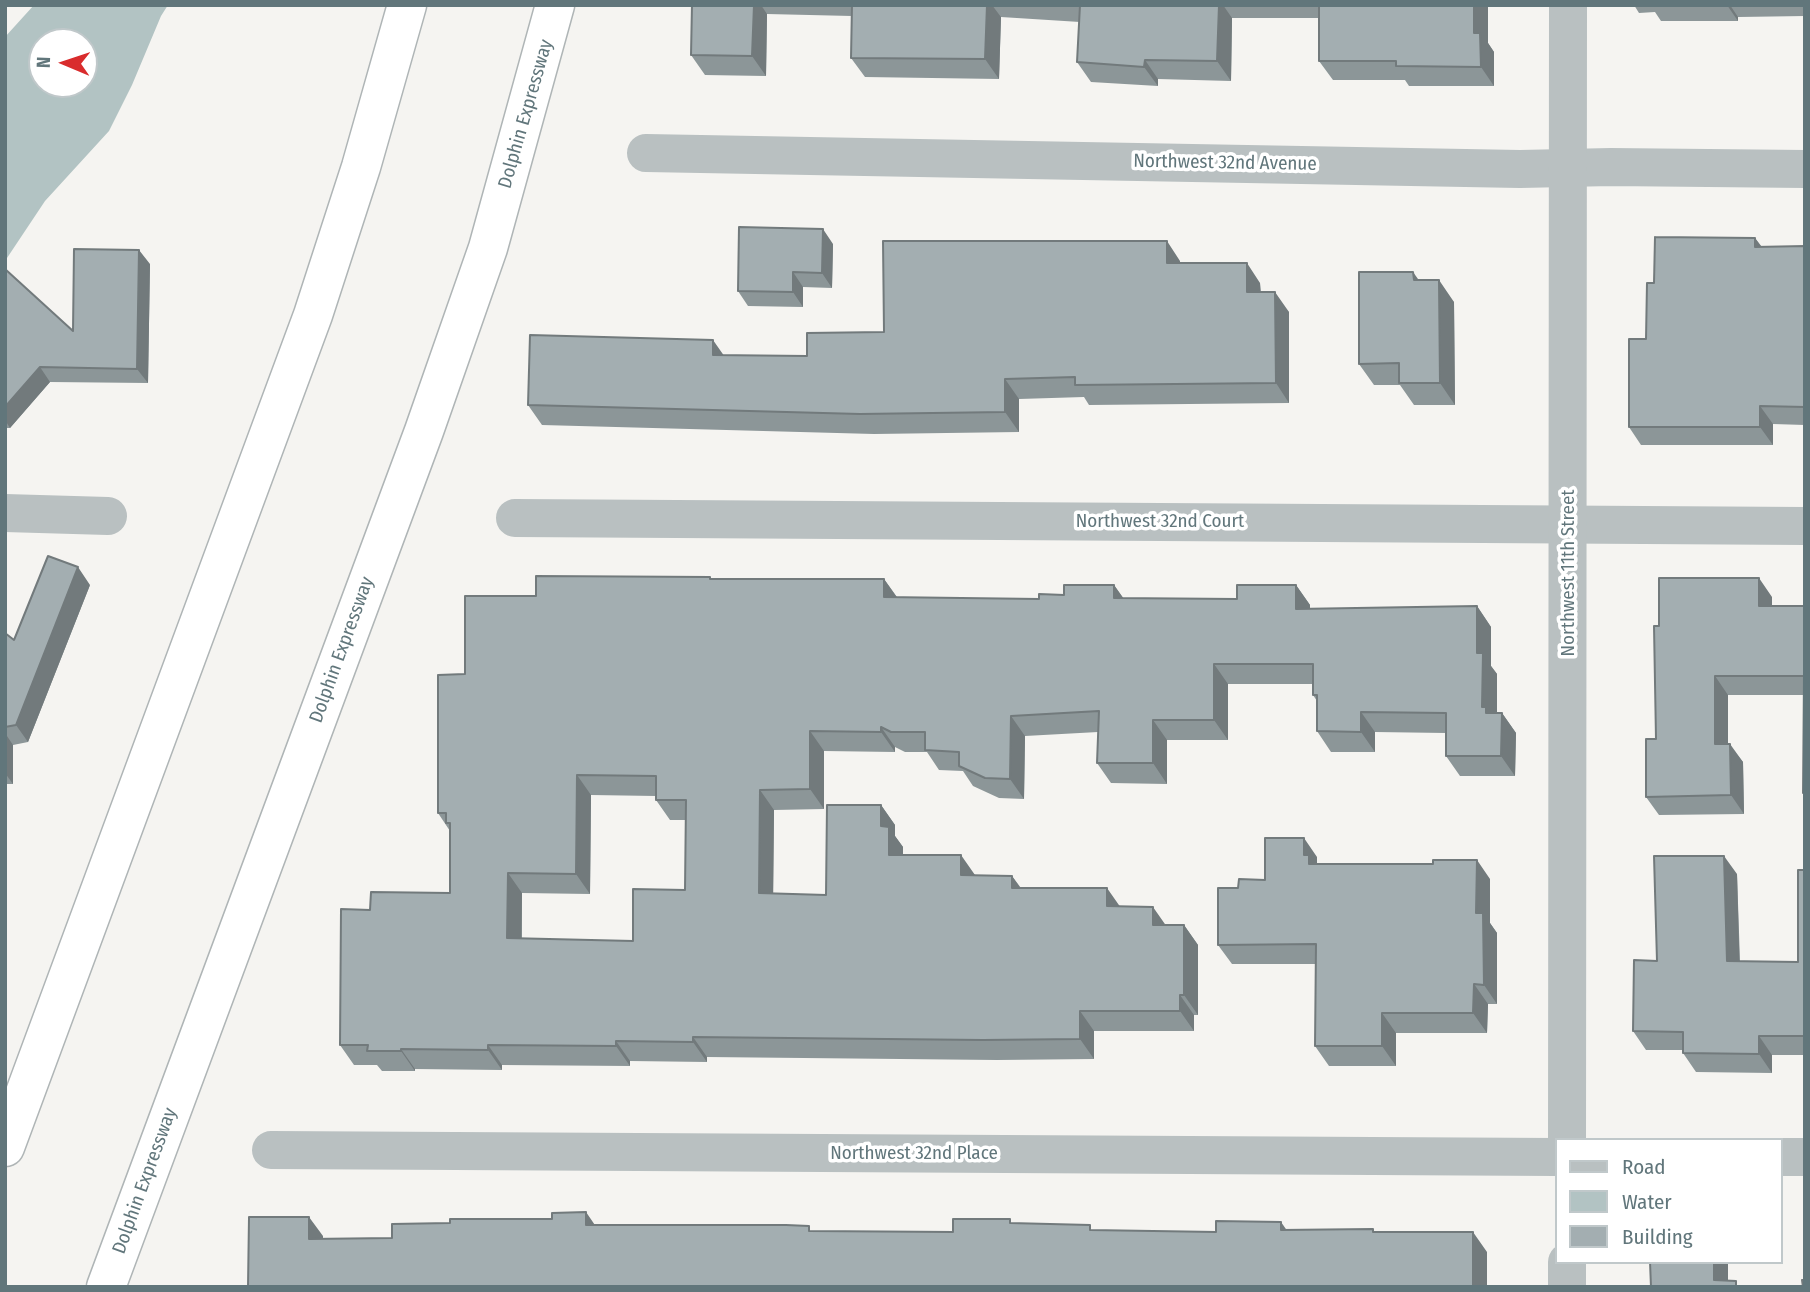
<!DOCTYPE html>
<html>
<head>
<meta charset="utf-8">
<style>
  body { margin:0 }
  #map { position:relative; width:1810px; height:1292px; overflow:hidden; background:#f5f4f1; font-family:"Fira Sans Condensed",sans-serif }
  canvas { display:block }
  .frame { position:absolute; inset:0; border:7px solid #61767b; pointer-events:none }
  .legend { position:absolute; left:1555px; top:1138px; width:228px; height:126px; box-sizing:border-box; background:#fff; border:2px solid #c0c8ca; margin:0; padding:9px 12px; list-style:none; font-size:21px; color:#61767b }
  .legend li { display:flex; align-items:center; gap:14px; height:35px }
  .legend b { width:35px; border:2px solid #c0c8ca }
  .north { position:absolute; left:28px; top:28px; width:70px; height:70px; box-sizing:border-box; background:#fff; border:2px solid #c0c8ca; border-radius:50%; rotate:272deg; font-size:19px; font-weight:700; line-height:28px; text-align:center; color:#61767b }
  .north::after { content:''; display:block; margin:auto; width:24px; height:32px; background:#d92c2d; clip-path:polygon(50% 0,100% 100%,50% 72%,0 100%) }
</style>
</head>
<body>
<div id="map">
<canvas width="1810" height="1292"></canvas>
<div class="frame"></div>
<ul class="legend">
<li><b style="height:9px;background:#b9c0c1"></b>Road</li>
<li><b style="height:19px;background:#b2c3c3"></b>Water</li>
<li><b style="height:19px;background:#a3aeb1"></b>Building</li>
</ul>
<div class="north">N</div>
</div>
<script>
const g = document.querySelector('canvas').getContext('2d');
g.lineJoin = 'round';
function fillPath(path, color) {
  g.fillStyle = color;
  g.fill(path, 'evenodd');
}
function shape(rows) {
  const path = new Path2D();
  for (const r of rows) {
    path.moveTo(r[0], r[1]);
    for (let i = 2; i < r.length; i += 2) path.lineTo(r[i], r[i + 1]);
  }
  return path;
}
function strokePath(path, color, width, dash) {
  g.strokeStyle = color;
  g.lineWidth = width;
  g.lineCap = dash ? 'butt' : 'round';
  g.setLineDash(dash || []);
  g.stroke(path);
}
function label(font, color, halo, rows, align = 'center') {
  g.font = font + ' "Fira Sans Condensed",sans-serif';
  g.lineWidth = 7;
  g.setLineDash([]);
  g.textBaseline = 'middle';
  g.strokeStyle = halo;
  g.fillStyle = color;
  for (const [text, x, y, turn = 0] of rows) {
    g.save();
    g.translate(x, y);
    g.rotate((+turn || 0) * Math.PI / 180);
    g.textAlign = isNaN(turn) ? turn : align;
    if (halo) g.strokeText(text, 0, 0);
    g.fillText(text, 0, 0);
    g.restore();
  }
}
const water = shape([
  [34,5,168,5,161,16,132,85,109,131,45,201,5,261,5,37],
  [42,42,84,42,84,84,42,84]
]);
const minor = shape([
  [646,153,1520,169,1611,167,1805,169],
  [5,513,108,516],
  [515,518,1805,526],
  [271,1150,1556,1157],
  [1780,1157,1805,1157]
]);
const tertiary = shape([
  [1567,1140,1568,5],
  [1567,1287,1567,1262]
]);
const motorway = shape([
  [5,1147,313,315,361,167,407,5],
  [106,1287,424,431,488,248,555,5]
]);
const wall = shape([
  [692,5,1488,5,1488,43,1494,52,1494,86,1409,86,1405,80,1333,80,1319,61,1319,18,1232,18,1231,81,1158,79,1158,86,1091,82,1077,62,1080,22,1001,17,999,79,865,77,851,58,852,16,767,14,766,76,705,75,691,55],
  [1634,5,1805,5,1805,16,1738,17,1738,21,1661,21,1655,12,1639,13],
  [1755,238,1762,247,1805,246,1805,425,1773,424,1773,445,1641,445,1629,427,1646,339,1654,283],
  [833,244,832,288,803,287,803,307,748,306,738,291],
  [1180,261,1180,263,1260,283,1261,292,1289,312,1289,403,1089,405,1084,397,1019,399,1019,432,874,434,542,425,528,405,723,355,807,356,884,332],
  [150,264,148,383,50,382,10,428,5,428,5,269,73,331],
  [1419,280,1454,302,1455,405,1414,405,1400,385,1374,385,1359,364],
  [710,577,711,579,884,579,897,597,1039,599,1114,585,1124,599,1237,599,1296,585,1310,605,1310,609,1477,606,1491,627,1491,666,1497,674,1497,713,1502,713,1516,733,1515,776,1460,776,1446,756,1446,733,1375,732,1375,752,1331,752,1317,731,1317,701,1313,695,1313,684,1228,684,1228,740,1167,740,1167,784,1111,783,1097,763,1098,732,1025,736,1024,799,999,798,973,786,963,771,939,770,927,752,905,752,895,747,895,752,824,751,824,809,774,810,773,893,826,895,881,805,895,825,895,836,903,847,903,855,975,875,1012,876,1021,888,1120,906,1165,925,1184,925,1198,945,1198,1015,1194,1015,1194,1031,1094,1031,1094,1059,997,1060,707,1057,707,1062,630,1061,630,1066,502,1065,502,1070,415,1069,415,1071,382,1071,377,1065,354,1065,340,1045,370,910,450,893,450,831,438,813,465,674,536,596],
  [591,795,656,796,656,800,670,820,686,820,685,890,633,941,522,939,522,893,590,894],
  [90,585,28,742,13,745,13,784,5,784,5,633,14,640],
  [1772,597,1772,606,1805,606,1805,795,1803,793,1804,695,1728,695,1728,744,1743,762,1744,814,1659,815,1646,797,1656,739,1659,626],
  [1317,857,1317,864,1490,879,1490,923,1497,933,1497,1004,1488,1004,1487,1033,1396,1033,1396,1066,1329,1066,1315,1046,1316,964,1232,964,1218,945,1238,888,1265,880],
  [1805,870,1805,1055,1772,1055,1772,1073,1696,1072,1683,1053,1683,1050,1646,1050,1633,1031,1657,961,1737,874,1740,961,1798,962]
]);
const shadedWall = shape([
  [754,5,761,5,767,14,766,76,752,56],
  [987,5,992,5,1001,17,999,79,985,59],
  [1219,5,1223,5,1232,18,1231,81,1217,61],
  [1474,5,1488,5,1488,43,1494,52,1494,86,1481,67,1474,33],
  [1727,5,1730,5,1738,17,1738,21],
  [1145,60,1158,79,1158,86,1144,67],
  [823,229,833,244,832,288,822,273],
  [1755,238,1768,256,1755,247],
  [1167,241,1180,261,1180,283,1167,263],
  [139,250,150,264,148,383,137,369],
  [1247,263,1260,283,1261,312,1247,292],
  [793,272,803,287,803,307,793,292],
  [1413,272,1428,293,1414,280],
  [1439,280,1454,302,1455,405,1440,383],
  [1275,292,1289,312,1289,403,1276,383],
  [713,340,727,360,713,355],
  [40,367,50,382,10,428,5,420,5,407],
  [1005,379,1019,399,1019,432,1005,412],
  [1760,406,1773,424,1773,445,1760,427],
  [78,567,90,585,28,742,16,725],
  [1759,578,1772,597,1772,624,1759,606],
  [884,579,898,599,884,597],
  [1114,585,1128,605,1114,598],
  [1296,585,1310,605,1310,629,1296,609],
  [1477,606,1491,627,1491,666,1497,674,1497,722,1486,713,1482,707,1477,653],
  [1214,664,1228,684,1228,740,1214,720],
  [1715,676,1728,695,1728,762,1715,744],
  [1361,712,1375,732,1375,752,1361,732],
  [1502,713,1516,733,1515,776,1501,756],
  [1011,716,1025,736,1024,799,1010,779],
  [1153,720,1167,740,1167,784,1153,763],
  [881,727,895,747,895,752,881,732],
  [810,731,824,751,824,809,810,789],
  [5,733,13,745,13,784,5,773],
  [1730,744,1743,762,1744,814,1731,795],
  [577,775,591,795,590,894,576,874],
  [760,790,774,810,773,913,759,893],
  [881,805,895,825,895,836,903,847,903,875,889,855,881,826],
  [1304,838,1317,857,1317,868,1309,864,1304,855],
  [961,855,975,875,961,875],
  [1724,856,1737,874,1740,980,1727,961],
  [1477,860,1490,879,1490,923,1497,933,1497,1004,1484,985,1476,913],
  [508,873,522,893,521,959,507,938],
  [1012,876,1026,896,1012,888],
  [1107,888,1121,908,1107,906],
  [1153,907,1167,927,1153,925],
  [1184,925,1198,945,1198,1015,1184,995],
  [1474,984,1488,1004,1487,1033,1473,1013],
  [1180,995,1194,1015,1194,1031,1180,1011],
  [1080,1011,1094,1031,1094,1059,1080,1039],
  [1382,1013,1396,1033,1396,1066,1382,1046],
  [1759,1036,1772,1055,1772,1073,1759,1054],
  [693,1037,707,1057,707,1062,693,1042],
  [616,1041,630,1061,630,1066,616,1046],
  [488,1045,502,1065,502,1070,488,1050],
  [401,1049,415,1069,415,1071,401,1051],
  [586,1212,599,1231,586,1225],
  [309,1217,323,1236,323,1259,309,1239],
  [1281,1222,1295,1242,1281,1230],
  [1473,1232,1487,1252,1487,1287,1473,1287],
  [1714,1262,1728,1262,1728,1287,1714,1280]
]);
const building = shape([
  [692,5,754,5,752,56,691,55,692,5],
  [852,5,987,5,985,59,851,58,852,5],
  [1080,5,1219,5,1217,61,1145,60,1144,67,1077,62,1080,5],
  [1319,5,1474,5,1474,33,1480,33,1481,67,1396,66,1396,61,1319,61,1319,5],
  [739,227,823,229,822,273,793,272,793,292,738,291,739,227],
  [1655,237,1755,238,1755,247,1805,246,1805,407,1760,406,1760,427,1629,427,1629,339,1646,339,1647,283,1654,283,1655,237],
  [883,241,1167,241,1167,263,1247,263,1247,292,1275,292,1276,383,1075,385,1075,377,1005,379,1005,412,860,414,528,405,530,335,713,340,713,355,807,356,807,333,884,332,883,241],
  [74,249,139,250,137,369,40,367,5,407,5,269,73,331,74,249],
  [1359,272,1413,272,1414,280,1439,280,1440,383,1399,383,1399,363,1359,364,1359,272],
  [48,556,78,567,16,725,5,727,5,633,14,640,48,556],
  [536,576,710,577,710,579,884,579,884,597,1039,599,1039,594,1064,595,1064,585,1114,585,1114,598,1237,599,1237,585,1296,585,1296,609,1477,606,1477,653,1483,653,1482,707,1486,707,1486,713,1502,713,1501,756,1446,756,1446,713,1361,712,1361,732,1317,731,1317,695,1313,695,1313,664,1214,664,1214,720,1153,720,1153,763,1097,763,1099,711,1011,716,1010,779,985,778,959,766,959,752,925,750,925,732,891,732,881,727,881,732,810,731,810,789,760,790,759,893,826,895,827,805,881,805,881,826,889,827,889,855,961,855,961,875,1012,876,1012,888,1107,888,1107,906,1153,907,1153,925,1184,925,1184,995,1180,995,1180,1011,1080,1011,1080,1039,983,1040,693,1037,693,1042,616,1041,616,1046,488,1045,488,1050,401,1049,401,1051,367,1051,368,1045,340,1045,341,909,370,910,371,892,450,893,450,823,446,823,446,813,438,813,438,675,465,674,465,596,536,596,536,576],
  [577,775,656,776,656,800,686,800,685,890,633,889,633,941,507,938,508,873,576,874,577,775],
  [1659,578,1759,578,1759,606,1805,606,1805,793,1803,793,1804,676,1715,676,1715,744,1730,744,1731,795,1646,797,1646,739,1656,739,1654,626,1659,626,1659,578],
  [1265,838,1304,838,1304,855,1309,855,1309,864,1433,864,1433,860,1477,860,1476,913,1483,913,1484,985,1474,984,1473,1013,1382,1013,1382,1046,1315,1046,1316,944,1218,945,1218,888,1238,888,1239,879,1265,880,1265,838],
  [1654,856,1724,856,1727,961,1798,962,1798,870,1805,870,1805,1036,1759,1036,1759,1054,1683,1053,1683,1032,1633,1031,1634,960,1657,961,1654,856],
  [586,1212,586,1225,786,1225,809,1226,809,1231,953,1232,953,1219,1010,1219,1010,1223,1090,1225,1090,1230,1216,1232,1216,1221,1281,1222,1281,1230,1373,1229,1373,1232,1473,1232,1473,1287,248,1287,249,1217,309,1217,309,1239,392,1238,392,1224,450,1223,450,1219,552,1219,552,1213,586,1212],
  [1650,1262,1714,1262,1714,1280,1736,1281,1736,1287,1651,1287,1650,1262],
  [1802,1280,1805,1280,1805,1287,1803,1287,1802,1280]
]);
const streetNames = [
  ["Dolphin Expressway",526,114,-74],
  ["Northwest 32nd Avenue",1225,163,1],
  ["Northwest 32nd Court",1160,522],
  ["Northwest 11th Street",1569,573,-90],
  ["Dolphin Expressway",342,650,-70],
  ["Northwest 32nd Place",914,1154],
  ["Dolphin Expressway",145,1181,-70]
];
fillPath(water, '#b2c3c3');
strokePath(motorway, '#afb5b6', 41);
strokePath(minor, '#b9c0c1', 38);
strokePath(tertiary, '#b9c0c1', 38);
strokePath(motorway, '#fff', 38);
fillPath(wall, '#8c9698');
fillPath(shadedWall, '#727a7c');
fillPath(building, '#a3aeb1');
strokePath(building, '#727a7c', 2);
label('19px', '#61767b', '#fff', streetNames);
</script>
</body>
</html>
